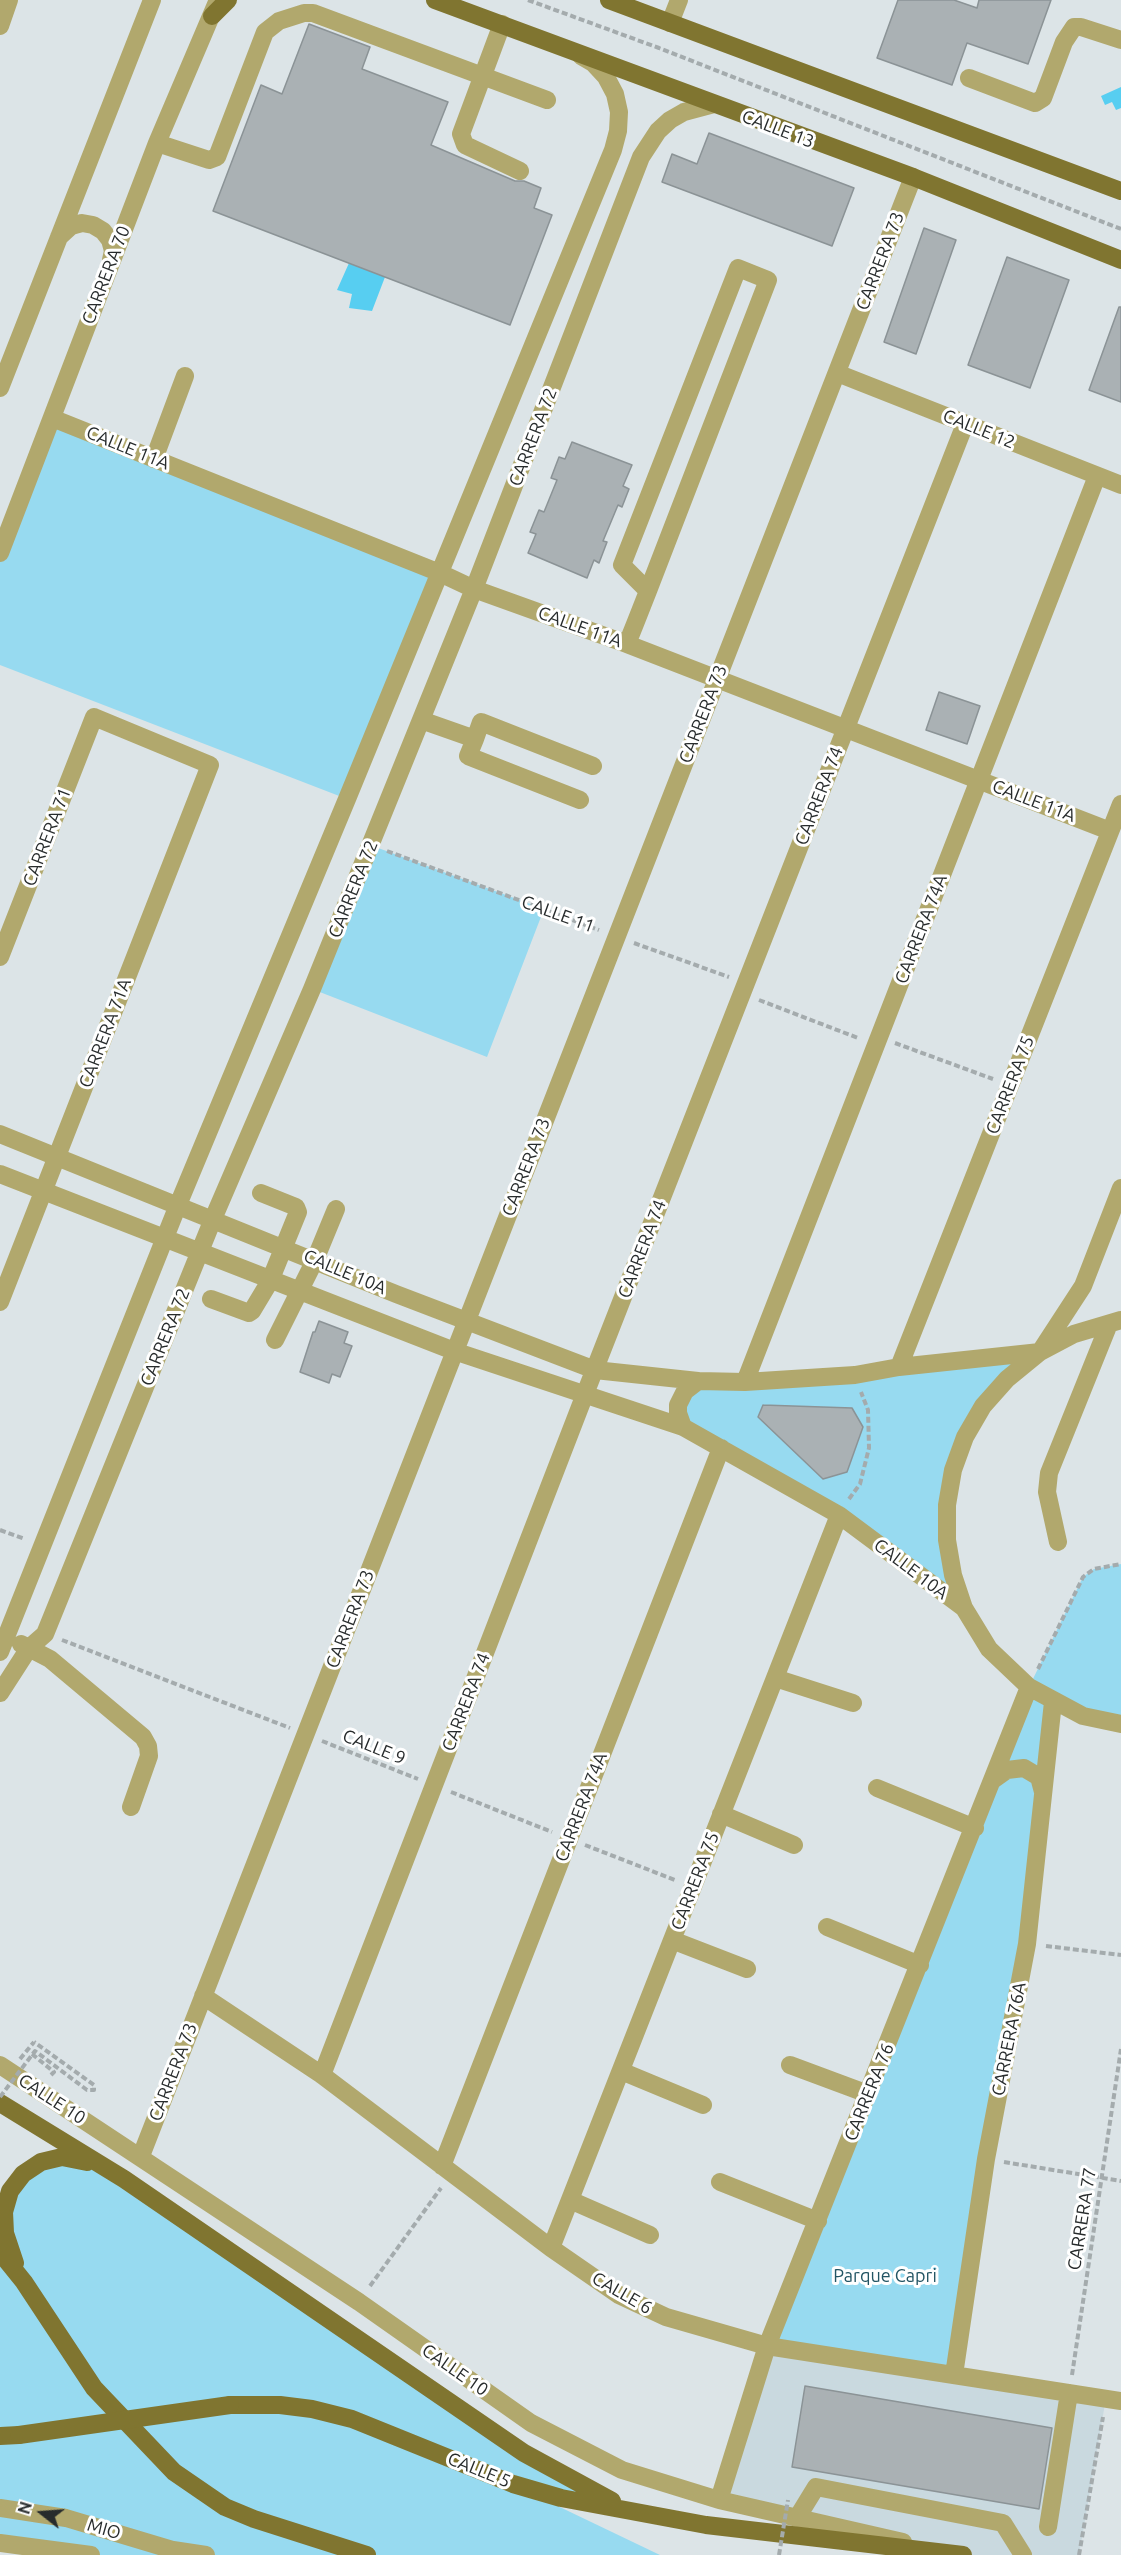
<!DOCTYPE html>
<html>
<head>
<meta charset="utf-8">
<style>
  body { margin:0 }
  #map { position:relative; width:1121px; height:2555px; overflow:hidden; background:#dce4e7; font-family:Ubuntu,sans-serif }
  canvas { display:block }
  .north { position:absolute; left:12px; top:2483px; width:60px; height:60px; -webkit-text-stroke:4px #fff; paint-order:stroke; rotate:287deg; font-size:16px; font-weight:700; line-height:24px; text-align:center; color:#272b2c }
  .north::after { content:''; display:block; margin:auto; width:21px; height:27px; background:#272b2c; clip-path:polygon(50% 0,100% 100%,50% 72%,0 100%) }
</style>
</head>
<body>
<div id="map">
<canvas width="1121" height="2555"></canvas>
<div class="north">N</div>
</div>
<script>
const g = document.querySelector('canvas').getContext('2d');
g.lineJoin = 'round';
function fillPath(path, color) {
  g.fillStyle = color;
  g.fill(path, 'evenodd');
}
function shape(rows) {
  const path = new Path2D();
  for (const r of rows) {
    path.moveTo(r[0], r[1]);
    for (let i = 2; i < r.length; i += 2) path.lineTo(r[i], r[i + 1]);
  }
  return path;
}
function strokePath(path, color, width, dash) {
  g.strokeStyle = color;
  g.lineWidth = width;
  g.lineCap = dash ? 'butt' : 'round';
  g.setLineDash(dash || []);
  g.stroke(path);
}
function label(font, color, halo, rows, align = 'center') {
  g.font = font + ' Ubuntu,sans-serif';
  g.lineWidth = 6;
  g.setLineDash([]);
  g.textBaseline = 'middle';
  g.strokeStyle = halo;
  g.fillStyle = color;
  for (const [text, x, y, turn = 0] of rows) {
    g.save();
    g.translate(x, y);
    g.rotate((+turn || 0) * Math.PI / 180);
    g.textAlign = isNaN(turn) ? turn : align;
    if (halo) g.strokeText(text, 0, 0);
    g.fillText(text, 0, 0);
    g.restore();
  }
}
const built = shape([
  [767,2346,1106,2398,1079,2555,964,2555,719,2500]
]);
const green = shape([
  [52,418,440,573,347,799,0,665,0,553],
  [370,845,544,909,487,1057,312,989],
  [1040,1352,983,1406,947,1505,964,1608,839,1515,683,1427,685,1391],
  [763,1406,852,1408,863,1428,847,1472,823,1479,758,1417],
  [1121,1564,1121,1724,1054,1702,1027,1944,954,2375,767,2346,1029,1687,1083,1577,1094,1569],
  [83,2160,524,2453,627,2510,518,2487,660,2555,91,2555,0,2543,0,2252,23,2174]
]);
const water = shape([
  [1121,87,1121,108,1116,110,1112,102,1105,105,1101,96],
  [349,263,385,277,372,311,349,308,352,294,337,290]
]);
const building = shape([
  [898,0,954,0,977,8,979,0,1051,0,1028,64,967,43,952,85,877,58,898,0],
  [309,24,370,47,362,69,448,102,431,145,515,181,524,181,541,188,534,208,552,215,510,325,213,211,261,85,282,94,309,24],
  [709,133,854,188,832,246,662,182,672,154,697,164,709,133],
  [924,228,956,240,916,354,884,342,924,228],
  [1007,257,1069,280,1030,388,968,365,1007,257],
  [1119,307,1121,307,1121,402,1089,390,1119,307],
  [572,442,632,465,623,486,629,489,622,507,618,505,603,541,607,542,599,563,594,560,587,578,528,553,536,534,530,532,539,510,544,512,557,480,551,478,559,457,565,459,572,442],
  [939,692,980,706,967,744,926,730,939,692],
  [319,1321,348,1332,344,1343,352,1346,340,1377,332,1374,329,1383,300,1372,313,1332,315,1332,319,1321],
  [763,1405,852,1408,863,1427,847,1472,823,1479,758,1417,763,1405],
  [805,2386,1052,2428,1039,2509,792,2467,805,2386]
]);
const path = shape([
  [528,0,659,48,1121,229],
  [387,851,599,930],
  [634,943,729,977],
  [759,1000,858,1038],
  [895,1043,993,1079],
  [849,1499,860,1484,869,1448,868,1410,861,1392],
  [0,1530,25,1539],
  [62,1640,290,1728],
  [1038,1669,1083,1577,1094,1569,1121,1564],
  [322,1741,418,1779],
  [451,1792,552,1832],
  [585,1845,675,1880],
  [1046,1946,1121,1955],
  [32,2054,54,2072,51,2075],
  [20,2059,34,2042],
  [1004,2162,1121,2181],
  [370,2286,441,2188],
  [1072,2375,1121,2049],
  [1079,2555,1103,2417]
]);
const minor = shape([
  [670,23,679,0],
  [502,24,461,134,465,145,520,171],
  [0,26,9,0],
  [969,78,1035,103,1043,98,1064,42,1074,27,1081,27,1121,40],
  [157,143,209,160,217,157,265,32,279,21,304,13,313,13,547,100],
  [59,237,71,226,82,223,93,225,103,231,110,240,113,251,111,260],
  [837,373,1121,485],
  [0,388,152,0],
  [52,418,440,573,474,589,627,644,1110,831],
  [154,459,185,376],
  [0,553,157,143,217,2],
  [627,644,635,624,648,591,768,280,738,268,622,565,648,591],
  [421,720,475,739,468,756,580,800],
  [475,739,481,722,593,766],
  [0,957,94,717,210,765,0,1302],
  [0,1134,396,1294,595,1370,698,1381,745,1382,855,1375,899,1367,1040,1352,1074,1334,1121,1320],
  [0,1174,454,1351,683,1427,839,1515,964,1608,989,1649,1029,1687,1083,1716,1121,1724],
  [211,1299,249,1313,252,1311,270,1281,298,1212,296,1207,261,1193],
  [275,1340,315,1260,336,1209],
  [899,1367,1121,804],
  [745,1382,1097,476],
  [683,1427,678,1413,678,1405,685,1391,698,1381],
  [1058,1542,1047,1492,1049,1473,1109,1324],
  [964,1608,953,1575,947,1540,947,1505,953,1470,965,1437,983,1406,1007,1379,1040,1352,1083,1286,1121,1188],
  [21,1644,50,1659,143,1737,148,1746,149,1756,131,1807],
  [0,1652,178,1205,347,799,613,150,618,131,619,112,615,94,606,77,593,63,581,56],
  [775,1678,853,1703],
  [0,1693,29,1648,45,1634,213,1219,312,989,474,589,641,157,658,131,670,120,684,112,714,104],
  [993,1780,1007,1770,1024,1768,1039,1777,1043,1792],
  [877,1788,975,1828],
  [721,1814,794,1845],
  [827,1927,920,1965],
  [672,1940,747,1969],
  [203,1996,322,2075,551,2248,619,2295,666,2317,767,2346,1121,2401],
  [0,2065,359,2302,531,2423,622,2470,719,2500,903,2542],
  [790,2065,868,2094],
  [621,2071,703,2105],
  [322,2075,585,1394,965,424],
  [141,2156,913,177],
  [442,2166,721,1448],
  [720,2182,818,2221],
  [570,2200,650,2235],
  [551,2248,839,1515],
  [954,2375,986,2159,1027,1944,1053,1702],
  [719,2500,767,2346,1029,1687],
  [0,2508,66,2518,173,2550,206,2555],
  [797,2518,816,2487,1003,2523,1023,2555],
  [1048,2527,1069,2393],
  [0,2543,91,2555]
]);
const major = shape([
  [435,0,913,177,1121,260],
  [609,0,1121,191],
  [212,16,228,0],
  [0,2103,124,2179,524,2453,612,2501],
  [0,2252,24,2282,94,2388,174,2472,225,2507,254,2519,367,2555],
  [15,2263,5,2233,4,2212,10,2191,23,2174,41,2162,62,2157,87,2162],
  [230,2405,280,2405,312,2409,352,2419,513,2484,561,2498,706,2525,963,2555],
  [0,2436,19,2435]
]);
const pathBridge = shape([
  [0,2097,35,2051,87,2090,94,2090,94,2085,34,2042],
  [779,2555,788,2500]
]);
const majorBridge = shape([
  [19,2435,230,2405]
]);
const streetNames = [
  ["CALLE 13",778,129,21],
  ["CARRERA 73",880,261,-69],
  ["CARRERA 70",106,275,-69],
  ["CALLE 12",979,429,22],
  ["CARRERA 72",533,437,-69],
  ["CALLE 11A",128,448,22],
  ["CALLE 11A",580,627,20],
  ["CARRERA 73",703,714,-69],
  ["CARRERA 74",819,796,-69],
  ["CALLE 11A",1034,801,21],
  ["CARRERA 71",47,837,-69],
  ["CARRERA 72",353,889,-68],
  ["CALLE 11",558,914,20],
  ["CARRERA 74A",921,929,-69],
  ["CARRERA 71A",105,1033,-69],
  ["CARRERA 75",1010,1085,-69],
  ["CARRERA 73",526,1167,-69],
  ["CARRERA 74",642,1249,-69],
  ["CALLE 10A",345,1272,23],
  ["CARRERA 72",165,1337,-68],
  ["CALLE 10A",911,1569,37],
  ["CARRERA 73",350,1619,-69],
  ["CARRERA 74",466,1702,-69],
  ["CALLE 9",374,1747,22],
  ["CARRERA 74A",581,1807,-69],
  ["CARRERA 75",695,1881,-69],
  ["CARRERA 76A",1009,2039,-79],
  ["CARRERA 73",173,2072,-69],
  ["CARRERA 76",869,2092,-68],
  ["CALLE 10",52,2099,33],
  ["CARRERA 77",1082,2219,-81],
  ["CALLE 6",622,2293,30],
  ["CALLE 10",455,2370,35],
  ["CALLE 5",479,2470,22],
  ["MIO",104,2529,16]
];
const parkNames = [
  ["Parque Capri",885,2276]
];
fillPath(built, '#c9d9df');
fillPath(green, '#97daf0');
fillPath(water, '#57cef1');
fillPath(building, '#aab1b4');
strokePath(building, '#8b9396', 1.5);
strokePath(path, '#a4abad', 4, [6, 3]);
strokePath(minor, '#b1a86d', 18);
strokePath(major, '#807530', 18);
strokePath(pathBridge, '#a4abad', 4, [6, 3]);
strokePath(majorBridge, '#807530', 18);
label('18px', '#272b2c', '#fff', streetNames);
label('18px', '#235564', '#fff', parkNames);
</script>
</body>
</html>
